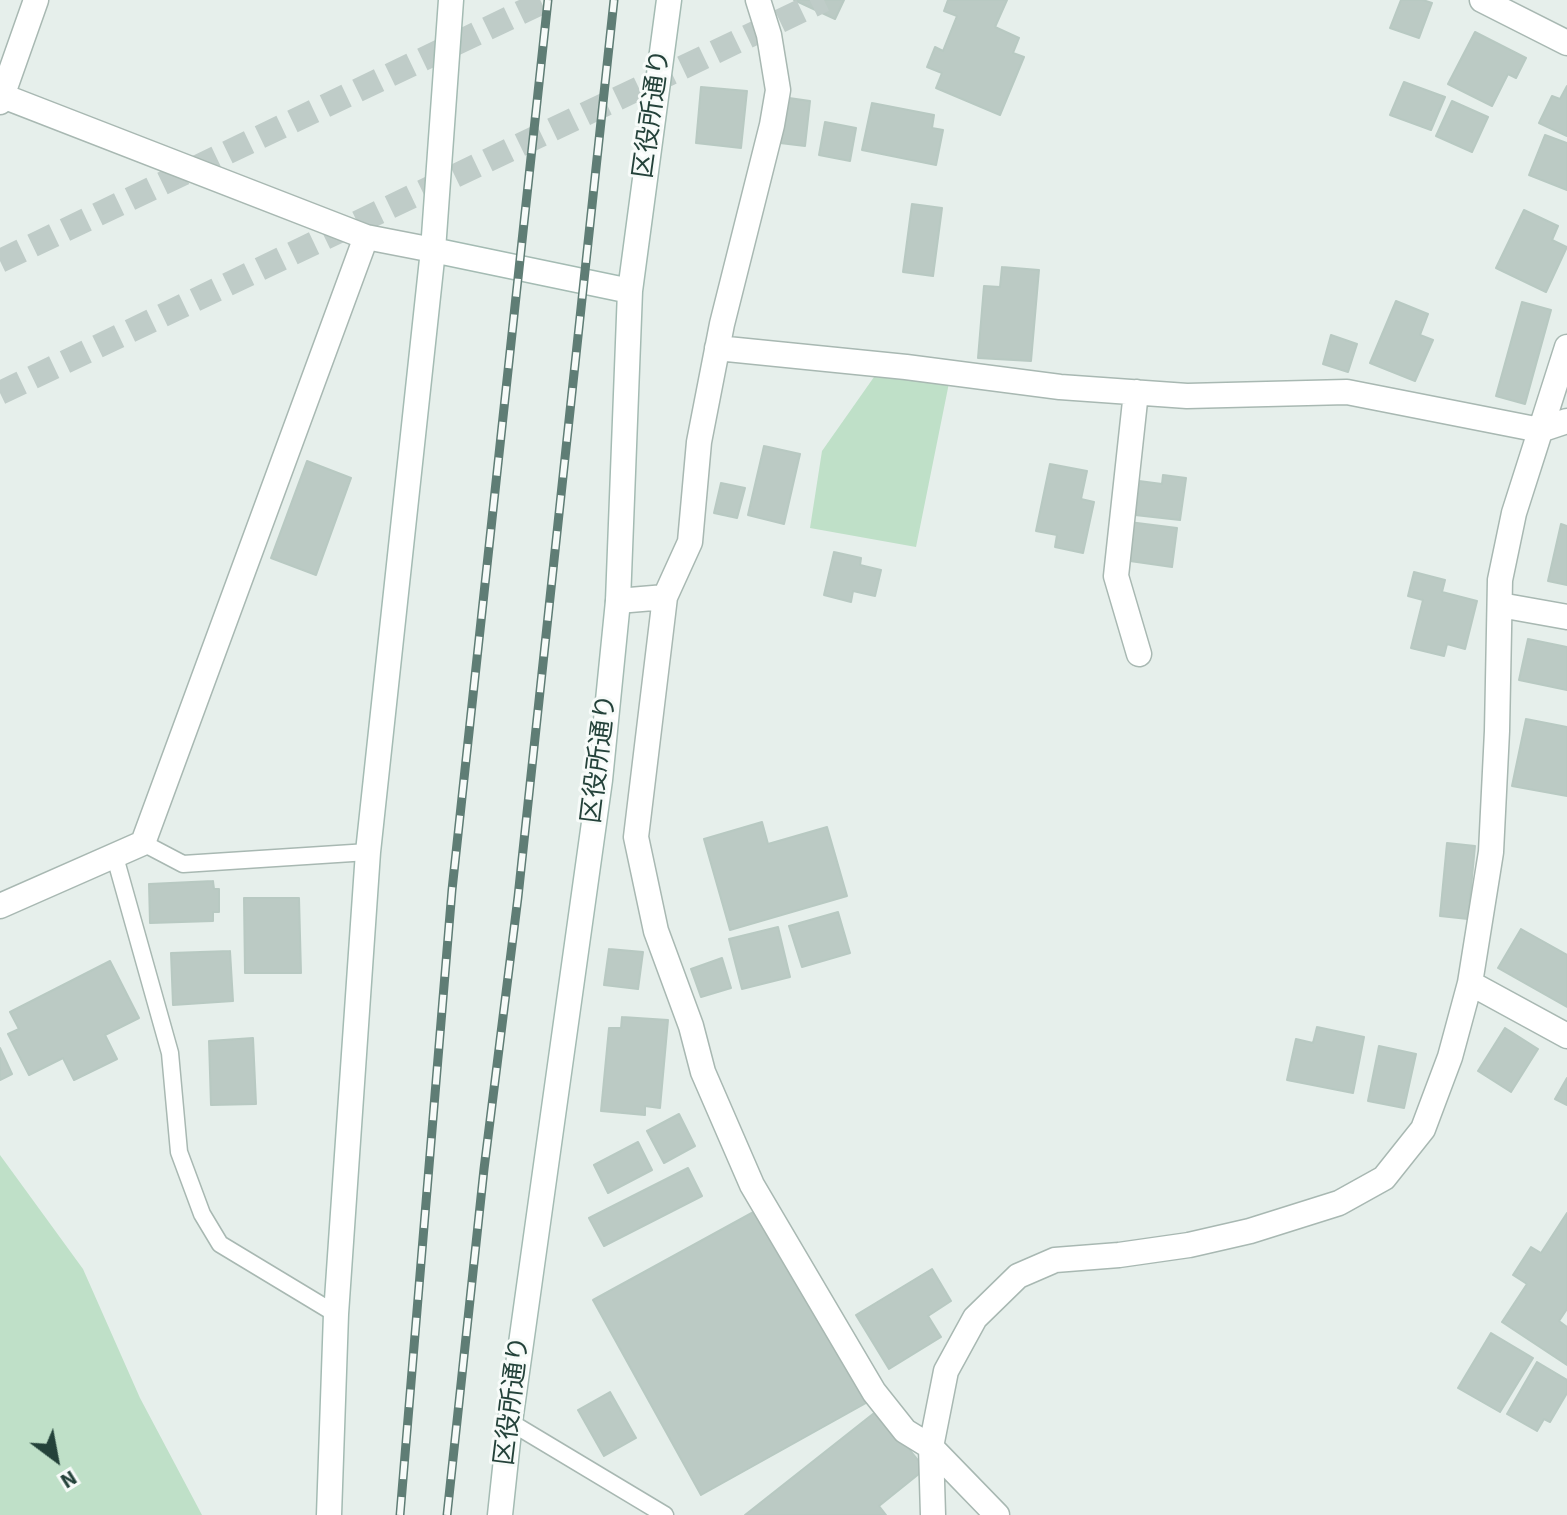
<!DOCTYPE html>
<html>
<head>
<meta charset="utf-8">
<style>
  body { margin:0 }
  #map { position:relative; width:1567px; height:1515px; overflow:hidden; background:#e6efeb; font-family:"Source Sans 3",sans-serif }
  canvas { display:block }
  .north { position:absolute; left:16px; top:1419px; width:80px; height:80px; -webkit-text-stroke:6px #f7fbf9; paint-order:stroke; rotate:148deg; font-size:22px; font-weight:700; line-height:32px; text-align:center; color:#24423a }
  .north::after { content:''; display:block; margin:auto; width:28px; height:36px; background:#24423a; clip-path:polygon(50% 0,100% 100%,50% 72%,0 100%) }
</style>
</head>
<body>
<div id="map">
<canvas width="1567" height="1515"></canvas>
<div class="north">N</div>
</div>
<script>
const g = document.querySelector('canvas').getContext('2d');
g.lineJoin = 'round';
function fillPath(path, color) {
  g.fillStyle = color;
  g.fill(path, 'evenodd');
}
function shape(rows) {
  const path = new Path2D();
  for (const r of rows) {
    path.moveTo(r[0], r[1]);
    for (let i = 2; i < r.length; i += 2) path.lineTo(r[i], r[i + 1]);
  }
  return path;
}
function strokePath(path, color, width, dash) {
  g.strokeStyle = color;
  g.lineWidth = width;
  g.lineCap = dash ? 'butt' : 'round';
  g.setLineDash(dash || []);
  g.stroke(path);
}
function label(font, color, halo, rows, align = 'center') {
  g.font = font + ' "Source Sans 3","Noto Sans JP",sans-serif';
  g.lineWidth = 6;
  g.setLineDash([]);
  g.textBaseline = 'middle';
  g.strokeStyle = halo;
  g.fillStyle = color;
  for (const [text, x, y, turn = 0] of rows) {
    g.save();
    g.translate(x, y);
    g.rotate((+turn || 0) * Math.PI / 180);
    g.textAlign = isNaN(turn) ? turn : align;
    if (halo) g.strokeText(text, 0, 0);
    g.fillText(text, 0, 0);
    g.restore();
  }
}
const green = shape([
  [874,377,949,383,916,547,810,528,822,451],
  [0,1155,83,1269,140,1398,202,1515,0,1515]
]);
const building = shape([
  [794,0,844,0,835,19,794,0],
  [948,0,1007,0,995,27,1019,38,1013,53,1024,57,1000,115,936,88,942,73,927,67,935,47,943,51,957,16,944,11,948,0],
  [1401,0,1423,0,1432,3,1419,38,1390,28,1401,0],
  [1475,32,1526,58,1516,78,1508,74,1492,106,1448,84,1475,32],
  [1404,82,1445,97,1431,130,1390,115,1404,82],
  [1567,86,1567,136,1539,123,1552,96,1560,99,1567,86],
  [701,87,747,91,741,148,696,143,701,87],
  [782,97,810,101,805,146,780,143,782,97],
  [1452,101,1488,117,1472,152,1436,136,1452,101],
  [872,103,934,115,932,128,943,130,936,165,862,150,872,103],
  [825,122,856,128,850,161,819,155,825,122],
  [1545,135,1567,143,1567,190,1529,175,1545,135],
  [912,204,942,208,933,276,903,272,912,204],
  [1524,210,1558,226,1552,240,1567,247,1546,292,1496,268,1524,210],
  [1002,267,1039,270,1031,361,978,358,984,286,1000,287,1002,267],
  [1396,301,1428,314,1420,335,1433,340,1415,381,1370,363,1396,301],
  [1522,302,1551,310,1525,404,1496,396,1522,302],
  [1331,335,1357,344,1348,372,1323,364,1331,335],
  [764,446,800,454,784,524,748,515,764,446],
  [307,461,351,478,316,575,271,558,307,461],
  [1050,464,1087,471,1081,499,1094,502,1083,553,1055,547,1057,535,1036,531,1050,464],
  [1163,475,1186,478,1180,520,1135,515,1139,481,1162,484,1163,475],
  [721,483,745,488,737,518,714,513,721,483],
  [1129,522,1177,528,1172,567,1123,560,1129,522],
  [1561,524,1567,526,1567,585,1548,581,1561,524],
  [834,552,861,558,860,565,881,570,875,596,853,591,851,602,824,595,834,552],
  [1414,572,1445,580,1442,592,1477,601,1465,649,1447,644,1444,656,1411,648,1423,600,1408,596,1414,572],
  [1528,639,1567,647,1567,690,1519,680,1528,639],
  [1526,719,1567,727,1567,796,1512,786,1526,719],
  [762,822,768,844,827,827,847,896,730,930,704,839,762,822],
  [1447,843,1475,846,1468,919,1440,916,1447,843],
  [213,881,214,889,219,889,219,912,213,912,213,921,150,923,149,884,213,881],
  [244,898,299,898,301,973,245,973,244,898],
  [838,912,850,953,802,967,789,926,838,912],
  [778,927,790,977,742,989,729,939,778,927],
  [1521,929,1567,955,1567,1007,1498,968,1521,929],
  [609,949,643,952,638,989,604,985,609,949],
  [230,951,233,1001,173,1005,171,953,230,951],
  [722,958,731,988,701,997,691,969,722,958],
  [110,961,139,1018,105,1035,117,1059,74,1080,63,1058,29,1075,8,1034,19,1029,10,1012,110,961],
  [622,1017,668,1020,660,1108,645,1106,645,1115,601,1111,609,1028,621,1028,622,1017],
  [1317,1027,1364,1037,1353,1093,1287,1080,1296,1039,1313,1043,1317,1027],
  [1505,1028,1538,1049,1511,1092,1478,1071,1505,1028],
  [253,1038,256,1104,211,1105,209,1041,253,1038],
  [1379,1046,1416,1054,1404,1108,1368,1101,1379,1046],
  [0,1048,12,1074,0,1080,0,1048],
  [1567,1078,1567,1105,1555,1099,1567,1078],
  [679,1114,695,1146,664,1163,647,1131,679,1114],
  [638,1142,652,1170,608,1193,594,1165,638,1142],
  [688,1168,702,1196,604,1246,589,1218,688,1168],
  [759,1209,866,1403,701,1495,593,1300,759,1209],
  [1567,1213,1567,1309,1559,1321,1567,1327,1567,1365,1502,1322,1527,1284,1513,1275,1531,1247,1541,1253,1567,1213],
  [932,1269,951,1301,928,1316,941,1337,889,1369,856,1315,932,1269],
  [1491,1333,1533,1358,1500,1412,1458,1388,1491,1333],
  [1537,1362,1567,1380,1567,1393,1550,1422,1544,1419,1537,1431,1507,1414,1537,1362],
  [610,1392,636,1438,604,1456,578,1410,610,1392],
  [878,1410,925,1469,879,1506,886,1515,745,1515,878,1410]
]);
const highwayTunnel = shape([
  [0,261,547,0],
  [0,393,824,0]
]);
const lane = shape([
  [143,843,183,864,368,852],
  [115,857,170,1053,179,1152,202,1214,220,1244,336,1314],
  [510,1422,665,1515]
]);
const street = shape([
  [758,0,769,35,778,90,772,125,722,324,699,442,690,542,665,597,636,837,656,931,691,1026,703,1072,752,1185,874,1392,905,1431,931,1447,997,1515],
  [1482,0,1567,43],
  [0,95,366,237,433,250],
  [0,102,36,0],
  [717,348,906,367,1060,387,1187,396,1347,392,1540,430,1567,421],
  [1136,392,1116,576,1139,654],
  [618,601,665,597],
  [1500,605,1567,617],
  [0,906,143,843,366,237],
  [1470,983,1567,1036],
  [933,1515,931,1447,946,1371,975,1318,1018,1276,1055,1260,1119,1255,1189,1245,1250,1231,1339,1203,1384,1178,1423,1129,1450,1057,1470,983,1491,852,1497,731,1500,580,1514,513,1567,347]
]);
const secondary = shape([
  [433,250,630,291],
  [329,1515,336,1314,368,852,433,250,451,0],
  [500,1515,510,1422,600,780,618,601,630,291,669,0]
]);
const rail = shape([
  [400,1515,452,890,548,0],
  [447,1515,484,1169,518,897,614,0]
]);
const streetNames = [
  ["区役所通り",654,114,-82],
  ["区役所通り",601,759,-83],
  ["区役所通り",514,1401,-83]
];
fillPath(green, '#bfe0c8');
fillPath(building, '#bbcac4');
strokePath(building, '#b8c9c2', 2);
strokePath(highwayTunnel, '#bfccc8', 24, [24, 12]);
strokePath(lane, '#a8b8b2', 19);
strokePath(street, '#a8b8b2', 27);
strokePath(secondary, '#a4bbb3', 27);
strokePath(lane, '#fff', 16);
strokePath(street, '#fff', 24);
strokePath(secondary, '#fff', 24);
strokePath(rail, '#5f7d75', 9);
strokePath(rail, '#f7fbf9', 6, [18]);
label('26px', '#24423a', '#f7fbf9', streetNames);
</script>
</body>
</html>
